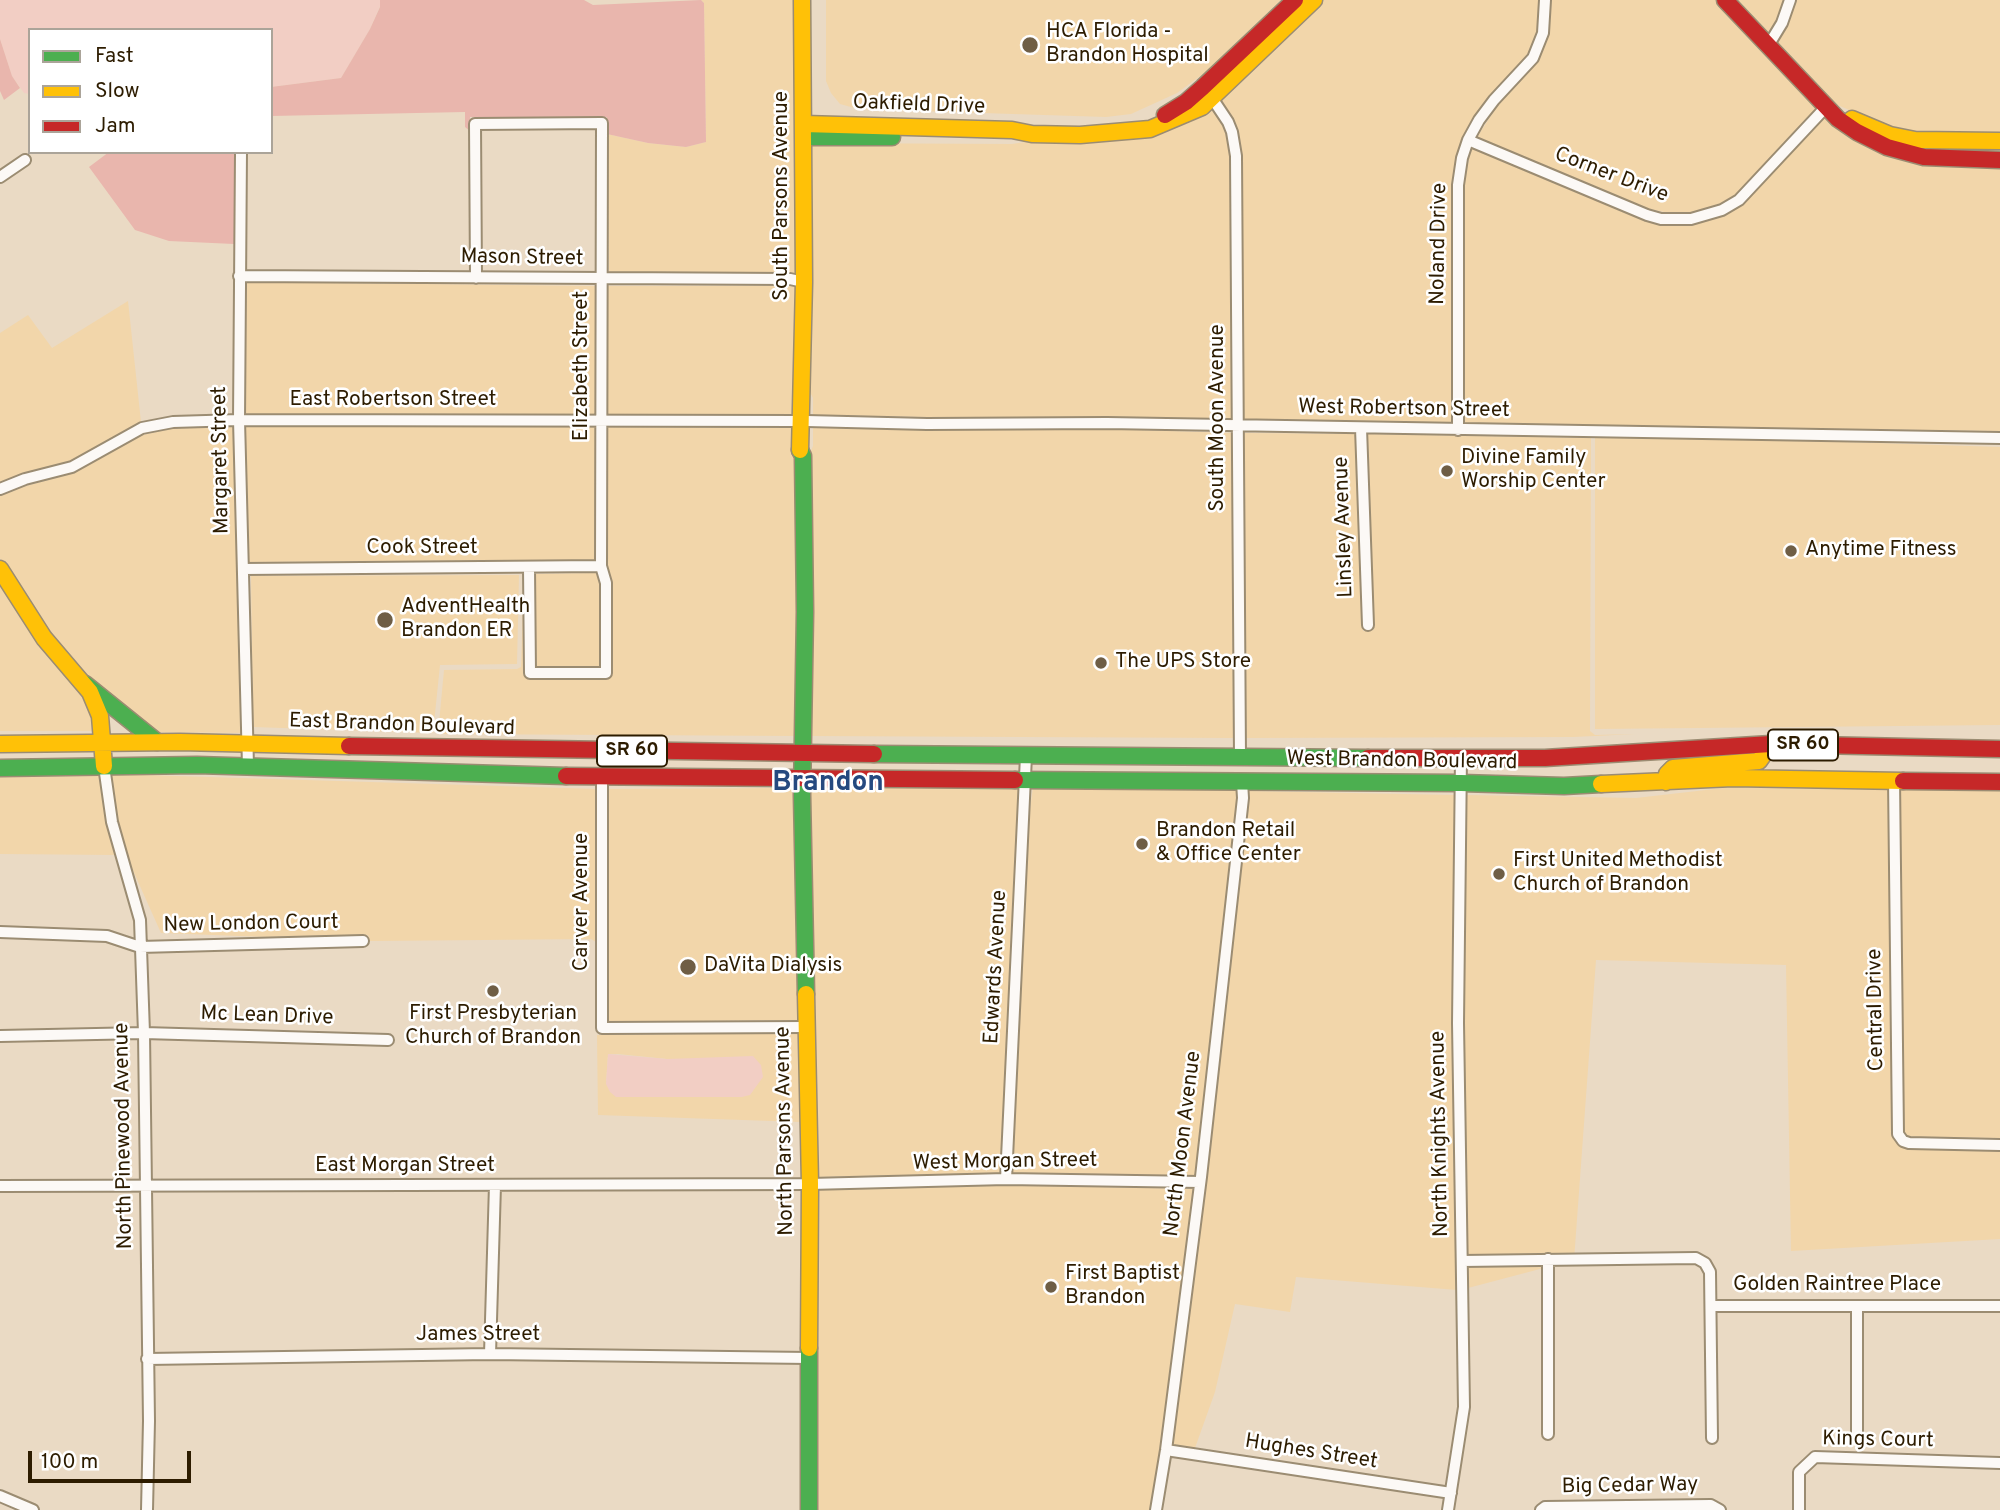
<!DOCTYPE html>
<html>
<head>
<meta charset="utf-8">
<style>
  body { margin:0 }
  #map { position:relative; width:2000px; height:1510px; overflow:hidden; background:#eadac4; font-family:Overpass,sans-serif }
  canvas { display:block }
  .legend { position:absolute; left:28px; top:28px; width:245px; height:126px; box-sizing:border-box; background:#fff; border:2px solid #aba499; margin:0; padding:9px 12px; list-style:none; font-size:21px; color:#2d1c00 }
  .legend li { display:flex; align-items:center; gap:14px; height:35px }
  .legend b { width:35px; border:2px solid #aba499 }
  .scale { position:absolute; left:28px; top:1451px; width:163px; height:32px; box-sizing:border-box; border:4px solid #2d1c00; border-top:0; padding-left:9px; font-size:21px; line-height:24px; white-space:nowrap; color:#2d1c00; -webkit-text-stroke:5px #fff; paint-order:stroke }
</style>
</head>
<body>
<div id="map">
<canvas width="2000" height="1510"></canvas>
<ul class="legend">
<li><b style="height:9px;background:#4caf50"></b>Fast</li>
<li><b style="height:9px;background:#ffc107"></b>Slow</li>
<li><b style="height:9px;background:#c62828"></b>Jam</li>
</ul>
<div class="scale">100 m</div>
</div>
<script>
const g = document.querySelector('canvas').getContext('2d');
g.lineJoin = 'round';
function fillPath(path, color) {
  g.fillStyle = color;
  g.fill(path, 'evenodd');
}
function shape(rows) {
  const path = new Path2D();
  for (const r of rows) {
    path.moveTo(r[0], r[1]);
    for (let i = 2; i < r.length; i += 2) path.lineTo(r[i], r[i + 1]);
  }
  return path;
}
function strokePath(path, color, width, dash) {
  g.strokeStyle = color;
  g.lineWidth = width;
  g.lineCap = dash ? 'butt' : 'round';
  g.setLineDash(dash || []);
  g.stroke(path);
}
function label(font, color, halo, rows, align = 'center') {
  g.font = font + ' Overpass,sans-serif';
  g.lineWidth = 5;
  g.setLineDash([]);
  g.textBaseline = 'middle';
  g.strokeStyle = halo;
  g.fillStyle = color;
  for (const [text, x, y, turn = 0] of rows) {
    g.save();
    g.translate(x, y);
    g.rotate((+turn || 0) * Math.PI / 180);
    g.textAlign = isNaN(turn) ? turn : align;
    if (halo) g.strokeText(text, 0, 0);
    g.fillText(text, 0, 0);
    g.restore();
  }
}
const built = shape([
  [701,0,797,0,799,273,609,273,607,134,648,143,686,147,706,142,704,3],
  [826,0,1281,0,1207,71,1177,93,1131,114,1106,117,858,109,840,104,831,93,826,81],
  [1323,0,1539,0,1537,32,1528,54,1475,116,1465,132,1456,157,1452,185,1452,424,1243,420,1242,156,1237,130,1221,99],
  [1550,0,1717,0,1818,107,1736,195,1720,204,1705,210,1676,214,1648,209,1477,137,1498,105,1537,62,1548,35],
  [1734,0,1784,0,1777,20,1767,37],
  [1796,0,2000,0,2000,134,1928,135,1903,132,1830,102,1775,45,1788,25],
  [1212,107,1227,134,1231,157,1232,420,1107,417,927,417,813,415,813,398,808,388,809,143,1012,144,1032,141,1108,141,1137,138],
  [1826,116,1846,133,2000,166,2000,431,1464,424,1464,186,1471,148,1645,221,1660,225,1692,225,1725,216,1742,205],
  [245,282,596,286,597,414,245,414],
  [608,286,799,286,794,415,608,414],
  [128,301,141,422,70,461,24,473,0,482,0,333,28,315,52,348],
  [234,426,242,733,153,732,88,679,49,634,36,615,0,558,0,496,26,486,74,473,143,435,174,428],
  [245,426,597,427,596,560,248,562],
  [608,427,794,428,797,459,798,736,438,734,444,670,517,669,521,667,524,574,524,673,530,679,606,680,612,673,612,584,607,565],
  [813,428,1107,429,1232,433,1233,738,809,736,809,456,813,446],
  [1243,433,1355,434,1363,631,1374,630,1367,434,1591,438,1590,731,1595,735,1636,734,1573,737,1244,738],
  [1595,434,2000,447,2000,725,1595,729],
  [597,573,601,585,601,667,535,667,535,574],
  [519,575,517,664,440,665,433,733,253,727,251,576],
  [0,580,77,685,93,711,96,731,0,731],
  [99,774,106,823,116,855,0,854,0,776],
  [111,774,597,789,596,956,596,942,591,939,375,941,369,941,368,935,266,937,161,933,131,866,117,821],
  [1021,787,1016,830,1000,1173,815,1177,808,788],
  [1033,787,1238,790,1195,1176,1012,1173,1028,825],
  [1732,787,1888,789,1893,1137,1899,1145,1909,1149,2000,1151,2000,1239,1791,1251,1786,965,1596,960,1574,1260,1468,1288,1464,1023,1466,795,1636,798],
  [797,788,800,1020,607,1022,608,789],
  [1899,789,2000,790,2000,1138,1914,1137,1906,1135,1903,1132],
  [1249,791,1455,795,1453,1023,1457,1290,1296,1277,1290,1312,1235,1304,1215,1392,1195,1448,1172,1445,1205,1188],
  [800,1033,801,1122,598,1115,597,1035],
  [608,1054,618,1054,667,1059,606,1084],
  [1006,1185,1194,1189,1160,1449,1150,1510,815,1510,815,1190]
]);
const green = shape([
  [0,0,380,0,380,6,370,29,341,78,271,87,271,30,30,30,30,94,24,93,12,76,0,39],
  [608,1054,667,1059,753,1056,761,1065,763,1077,750,1095,742,1097,616,1097,610,1092,606,1084]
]);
const forest = shape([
  [380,0,584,0,593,5,701,0,704,3,706,142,686,147,648,143,607,134,607,117,470,117,470,131,465,127,465,112,271,116,271,87,341,78,370,29,380,7],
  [0,39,12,76,20,88,4,100,0,91],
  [109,152,235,152,234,244,169,241,135,230,89,167]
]);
const street = shape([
  [1768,46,1782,23,1790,0],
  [1208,92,1228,122,1232,132,1236,156,1240,757],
  [1468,140,1647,215,1661,219,1691,219,1722,210,1739,200,1826,107],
  [241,152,239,420,248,766],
  [0,177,25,160],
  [239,276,790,279,804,282],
  [476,278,475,124,602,123,601,566,606,583,606,673,530,673,529,568],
  [807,421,927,424,1107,423,2000,438],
  [1361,428,1368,625],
  [1458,430,1458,185,1462,158,1468,140,1479,120,1494,100,1533,58,1543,33,1545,0],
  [0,489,25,479,72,467,142,428,173,422,239,420,799,421],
  [243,569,601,566],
  [104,766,112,822,140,920,144,1033,149,1421,147,1510],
  [602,776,602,1028,805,1027],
  [1894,779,1898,1134,1903,1141,1909,1143,2000,1145],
  [0,932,107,936,140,947,363,941],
  [0,1036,144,1033,388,1040],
  [1006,1179,1026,756],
  [0,1186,810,1184,1006,1179,1200,1182],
  [1548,1259,1548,1434],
  [1462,1261,1696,1258,1705,1263,1710,1272,1712,1438],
  [1711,1306,2000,1306],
  [1857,1306,1857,1438],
  [490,1354,495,1185],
  [147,1359,490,1354,809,1358],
  [1166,1450,1451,1493],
  [0,1496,33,1510],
  [1156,1510,1166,1450,1201,1177,1243,798,1242,782],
  [1448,1510,1464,1407,1458,1023,1461,757],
  [1541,1510,1545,1507,1711,1505,1720,1510],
  [1799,1510,1799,1472,1815,1457,2000,1463]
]);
const fast = shape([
  [804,137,892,137],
  [800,450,803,456,805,612,802,795,806,994],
  [85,684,157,742],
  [874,754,1368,758],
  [0,768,197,765,566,776],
  [1015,780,1461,783,1564,786,1601,784],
  [809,1510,809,1348]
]);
const slow = shape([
  [1852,119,1890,135,1915,140,2000,141],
  [804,124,1012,130,1032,134,1080,135,1150,129,1202,107,1314,0],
  [800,450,804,282,802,0],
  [0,569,44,638,90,692,100,716,104,766],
  [0,744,180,742,349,746],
  [1666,782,1667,774,1673,768,1759,761,1771,744],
  [1601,784,1733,778,1903,781],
  [806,994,810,1184,809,1348]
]);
const jam = shape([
  [1725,0,1838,119,1857,132,1887,147,1924,157,2000,160],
  [1165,115,1186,102,1203,87,1295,0],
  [349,746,874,754],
  [1368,758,1545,758,1771,744,2000,749],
  [566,776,1015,780],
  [1903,781,2000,782]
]);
const markers = [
  [1030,45,9,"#6f5e45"],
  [1447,471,7,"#6f5e45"],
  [1791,551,7,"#6f5e45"],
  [385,620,9,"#6f5e45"],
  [1101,663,7,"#6f5e45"],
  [1142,844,7,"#6f5e45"],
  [1499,874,7,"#6f5e45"],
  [688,967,9,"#6f5e45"],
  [493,991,7,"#6f5e45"],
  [1051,1287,7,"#6f5e45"]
];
const shields = [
  [1803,745,70],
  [632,751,70]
];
const shieldNames = [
  ["SR 60",1803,745],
  ["SR 60",632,751]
];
const poiNames = [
  ["HCA Florida -",1046,33],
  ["Brandon Hospital",1046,57],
  ["Divine Family",1461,459],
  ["Worship Center",1461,483],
  ["Anytime Fitness",1805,551],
  ["AdventHealth",401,608],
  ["Brandon ER",401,632],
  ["The UPS Store",1115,663],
  ["Brandon Retail",1156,832],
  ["& Office Center",1156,856],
  ["First United Methodist",1513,862],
  ["Church of Brandon",1513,886],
  ["DaVita Dialysis",704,967],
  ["First Presbyterian",493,1015,"center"],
  ["Church of Brandon",493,1039,"center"],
  ["First Baptist",1065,1275],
  ["Brandon",1065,1299]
];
const streetNames = [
  ["Oakfield Drive",919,106,2],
  ["Corner Drive",1611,176,21],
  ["South Parsons Avenue",783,196,-90],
  ["Noland Drive",1440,244,-89],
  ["Mason Street",522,259,1],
  ["Elizabeth Street",583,366,-90],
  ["East Robertson Street",393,401],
  ["West Robertson Street",1404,410,1],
  ["South Moon Avenue",1219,418,-90],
  ["Margaret Street",222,460,-91],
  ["Linsley Avenue",1345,527,-92],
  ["Cook Street",422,549],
  ["East Brandon Boulevard",402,726,2],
  ["West Brandon Boulevard",1402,762,1],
  ["Carver Avenue",583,902,-90],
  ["New London Court",251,925,-1],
  ["Edwards Avenue",997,967,-87],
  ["Central Drive",1877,1010,-91],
  ["Mc Lean Drive",267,1017,2],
  ["North Parsons Avenue",786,1131,-91],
  ["North Knights Avenue",1441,1134,-91],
  ["North Pinewood Avenue",125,1136,-91],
  ["North Moon Avenue",1184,1144,-83],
  ["West Morgan Street",1005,1163,-1],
  ["East Morgan Street",405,1167],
  ["Golden Raintree Place",1837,1286],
  ["James Street",478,1336],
  ["Kings Court",1878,1441,1],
  ["Hughes Street",1311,1453,9],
  ["Big Cedar Way",1630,1487,-1]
];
const districtNames = [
  ["Brandon",828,784]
];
fillPath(built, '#f2d6aa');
fillPath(green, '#f2cec4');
fillPath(forest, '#e9b6ad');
strokePath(street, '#9b8c72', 14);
strokePath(fast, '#9b8c72', 19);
strokePath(slow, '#9b8c72', 19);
strokePath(jam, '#9b8c72', 19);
strokePath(street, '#fcf9f6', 10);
strokePath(fast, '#4caf50', 16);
strokePath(slow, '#ffc107', 16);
strokePath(jam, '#c62828', 16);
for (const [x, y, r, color] of markers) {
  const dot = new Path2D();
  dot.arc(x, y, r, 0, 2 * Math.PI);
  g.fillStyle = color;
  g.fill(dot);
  strokePath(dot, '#fff', 2.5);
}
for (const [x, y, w] of shields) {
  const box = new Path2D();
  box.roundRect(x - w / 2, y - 15.5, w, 31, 5);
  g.fillStyle = '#fff';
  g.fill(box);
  strokePath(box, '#2d1c00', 2);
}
label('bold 19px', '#2d1c00', null, shieldNames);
label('21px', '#2d1c00', '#fff', poiNames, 'left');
label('21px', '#2d1c00', '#fff', streetNames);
label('bold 28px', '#25497f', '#fff', districtNames);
</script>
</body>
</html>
